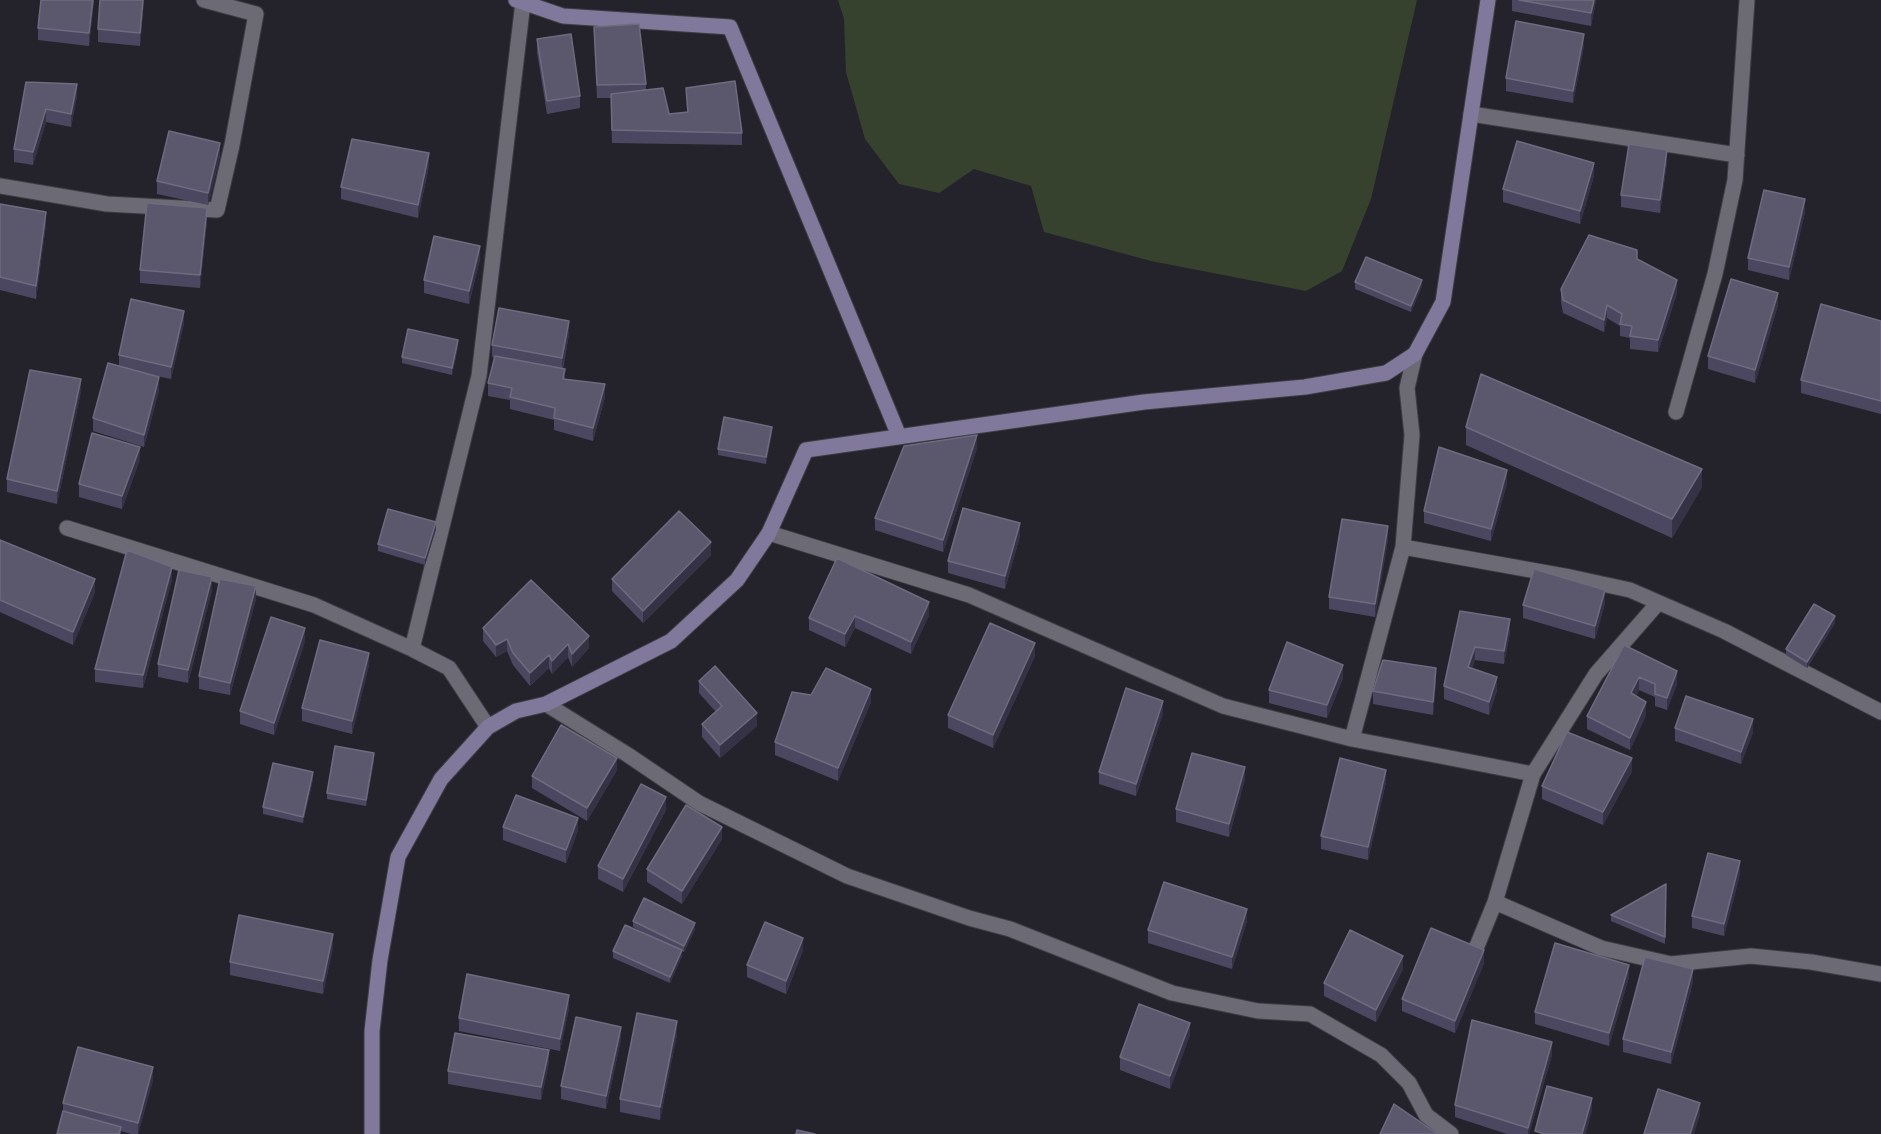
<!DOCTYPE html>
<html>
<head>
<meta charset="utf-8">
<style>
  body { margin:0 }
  canvas { display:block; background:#24232b }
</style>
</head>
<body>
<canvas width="1881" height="1134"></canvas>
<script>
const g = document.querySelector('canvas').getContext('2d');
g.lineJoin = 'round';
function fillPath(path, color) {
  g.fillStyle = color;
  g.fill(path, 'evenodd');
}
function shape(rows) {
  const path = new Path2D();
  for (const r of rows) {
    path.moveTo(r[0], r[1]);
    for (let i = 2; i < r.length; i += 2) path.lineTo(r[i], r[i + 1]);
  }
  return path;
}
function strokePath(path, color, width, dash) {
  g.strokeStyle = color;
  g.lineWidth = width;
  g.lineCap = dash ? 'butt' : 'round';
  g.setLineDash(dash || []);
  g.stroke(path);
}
const green = shape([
  [838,0,1417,0,1371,199,1342,271,1306,291,1151,261,1044,232,1031,186,974,169,939,193,899,184,865,139,846,72,844,19]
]);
const street = shape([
  [1471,114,1737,155],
  [0,186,107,204,217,210,232,145,256,14,204,0],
  [1676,412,1715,274,1735,180,1747,0],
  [67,528,314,605,412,649,449,668,488,727],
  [769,533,969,595,1223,706,1352,739,1533,774],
  [1403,547,1570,577,1630,590,1724,631,1881,712],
  [412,649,479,376,523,2],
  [546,704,628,755,699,803,847,876,969,918,1010,929,1172,993,1258,1011,1310,1014,1381,1055,1409,1083,1426,1115,1451,1134],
  [1352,739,1403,547,1412,435,1407,388,1415,354],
  [1495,902,1601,948,1671,964,1751,956,1811,962,1881,974],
  [1477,946,1495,902,1533,774,1596,674,1658,603]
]);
const secondary = shape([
  [516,0,563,16,730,27,899,436],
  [372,1134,372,1031,380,960,398,857,441,779,488,727,516,711,546,704,671,641,737,580,769,533,806,450,1144,402,1305,387,1386,373,1415,354,1443,302,1488,0]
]);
const wall = shape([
  [94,0,89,46,38,40,38,28],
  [144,0,140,46,98,42,98,29],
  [1512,0,1596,0,1591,26,1512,11],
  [594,27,646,84,646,90,669,114,687,112,686,88,742,133,742,145,612,143,611,98,597,98],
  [537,39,580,96,580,108,547,114,537,52],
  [1584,46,1573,103,1506,91,1506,78],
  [26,82,77,96,71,127,46,122,33,165,14,162,14,149],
  [220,156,208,205,157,194,157,181],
  [1667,162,1660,213,1621,207,1621,195],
  [429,166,418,218,341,199,341,187],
  [1594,176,1580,224,1503,202,1503,189],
  [0,204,46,224,36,299,0,290],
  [1805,212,1789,280,1748,270,1748,258],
  [207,221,200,288,140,283,140,270],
  [480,259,469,304,424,293,424,280],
  [1637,259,1677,293,1658,352,1630,349,1630,338,1620,336,1620,326,1607,318,1604,332,1563,313,1561,302,1561,289],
  [1355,282,1422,286,1411,312,1355,289],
  [1778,305,1755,383,1708,369,1708,356],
  [1881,321,1881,414,1801,393,1801,380],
  [184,323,171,379,147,374,159,390,144,447,93,431,93,418,119,366,119,355],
  [569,334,563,369,565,379,605,397,593,441,554,430,554,420,510,409,510,400,488,396,488,383,494,358,492,357,492,345],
  [458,347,452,375,402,363,402,357],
  [81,391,57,504,7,492,7,479],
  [1466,427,1702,487,1672,538,1466,445],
  [772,433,766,464,718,455,718,449],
  [977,448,943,552,875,530,875,518],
  [140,459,122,509,79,497,79,484],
  [1507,483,1491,541,1424,523,1424,511],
  [436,529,425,565,378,551,378,544],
  [1020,536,1005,589,948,573,948,561],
  [1388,539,1375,617,1329,609,1329,597],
  [0,540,95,592,73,645,0,612],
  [711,555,643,623,612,591,612,579],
  [837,558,929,615,911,654,855,628,845,647,809,630,809,618],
  [172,579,143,688,95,682,95,669],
  [212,590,188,683,158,677,158,664],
  [256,599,230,695,199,689,199,676],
  [1605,603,1595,639,1523,618,1523,605],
  [1460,611,1510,632,1504,664,1475,660,1472,668,1497,690,1489,715,1444,699,1444,686],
  [1835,623,1807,668,1786,655,1786,649],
  [483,628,589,648,572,667,568,657,552,674,549,668,530,686,513,665,507,651,496,657,483,641],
  [305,641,274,735,240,724,240,711],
  [1624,645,1677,684,1667,710,1655,706,1655,697,1639,690,1636,696,1646,715,1630,750,1587,729,1587,716],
  [1035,656,993,748,948,728,948,715],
  [369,665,352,734,302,721,302,708],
  [1343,678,1327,718,1269,703,1269,690],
  [699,681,757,726,720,758,702,737,702,724,716,712,699,693],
  [1436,681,1433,715,1373,704,1373,691],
  [871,702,838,781,775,755,775,742],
  [1163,713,1136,796,1099,784,1099,772],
  [1675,728,1753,732,1741,764,1675,741],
  [374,760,366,806,327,799,327,793],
  [617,770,587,821,532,788,532,776],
  [1632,771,1603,825,1542,799,1542,786],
  [313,779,303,823,263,814,263,807],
  [1245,779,1229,837,1176,822,1176,809],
  [1386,782,1368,860,1321,849,1321,836],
  [666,810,623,892,598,879,598,866],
  [503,827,578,830,566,863,503,840],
  [722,839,682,904,647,882,647,869],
  [1740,874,1724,936,1692,928,1692,916],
  [1666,884,1665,944,1611,921,1611,915],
  [633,921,695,929,684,952,682,951,682,956,670,983,613,958,613,951,654,938,633,927],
  [1247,921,1232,969,1148,943,1148,930],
  [333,947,323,994,230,975,230,962],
  [803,950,786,994,747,977,747,965],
  [1484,963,1455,1033,1402,1011,1402,999],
  [1403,969,1376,1022,1324,996,1324,983],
  [1629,977,1609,1046,1535,1024,1535,1012],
  [1693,982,1671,1064,1623,1052,1623,1039],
  [569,1008,560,1051,459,1031,459,1018],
  [677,1034,660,1120,620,1112,620,1099],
  [1190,1035,1170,1089,1120,1070,1120,1057],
  [621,1039,606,1109,561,1099,561,1086],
  [1552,1055,1529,1134,1507,1134,1455,1117,1455,1105],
  [549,1062,541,1100,448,1084,448,1071],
  [153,1080,138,1134,131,1134,121,1131,121,1134,63,1112,63,1103]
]);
const shadedWall = shape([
  [93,0,94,0,89,46,89,33],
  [143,0,144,0,140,46,140,33],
  [1594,0,1596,0,1591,26,1591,13],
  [1584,34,1584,46,1573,103,1573,91],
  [77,84,77,96,71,127,71,114],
  [46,109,46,122,33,165,33,152],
  [220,143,220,156,208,205,208,193],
  [1667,150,1667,162,1660,213,1660,200],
  [429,153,429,166,418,218,418,205],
  [1594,163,1594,176,1580,224,1580,211],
  [1805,199,1805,212,1789,280,1789,267],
  [207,208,207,221,200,288,200,275],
  [46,212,46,224,36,299,36,286],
  [480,246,480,259,469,304,469,291],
  [1422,280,1422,286,1411,312,1411,306],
  [1677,280,1677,293,1658,352,1658,340],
  [1778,293,1778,305,1755,383,1755,370],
  [1607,305,1607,318,1604,332,1604,320],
  [184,311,184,323,171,379,171,367],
  [569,321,569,334,562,370,562,358],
  [458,340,458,347,452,375,452,368],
  [159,377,159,390,144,447,144,435],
  [81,379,81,391,57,504,57,491],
  [605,384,605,397,593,441,593,428],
  [772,427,772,433,766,464,766,457],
  [977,435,977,448,943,552,943,540],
  [140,447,140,459,122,509,122,496],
  [1702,469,1702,487,1672,538,1672,519],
  [1507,470,1507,483,1491,541,1491,529],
  [436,522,436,529,425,565,425,558],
  [1020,523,1020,536,1005,589,1005,576],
  [1388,526,1388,539,1375,617,1375,604],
  [711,542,711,555,643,623,643,611],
  [172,567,172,579,143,688,143,675],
  [212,577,212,590,188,683,188,670],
  [95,579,95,592,73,645,73,632],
  [256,586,256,599,230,695,230,683],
  [1605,590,1605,603,1595,639,1595,626],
  [929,602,929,615,911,654,911,642],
  [855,616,855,628,845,647,845,634],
  [1835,616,1835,623,1807,668,1807,662],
  [1510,619,1510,632,1504,664,1504,651],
  [305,628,305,641,274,735,274,723],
  [589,636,589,648,572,667,572,654],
  [507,639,507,651,496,657,496,645],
  [1035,643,1035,656,993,748,993,735],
  [568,644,568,657,552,674,552,661],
  [1475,647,1475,660,1468,679,1468,667],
  [369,653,369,665,352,734,352,721],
  [549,655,549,668,530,686,530,673],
  [1343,665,1343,678,1327,718,1327,705],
  [1436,668,1436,681,1433,715,1433,702],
  [1677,671,1677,684,1667,710,1667,698],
  [1497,677,1497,690,1489,715,1489,702],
  [1639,677,1639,690,1631,706,1631,693],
  [871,689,871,702,838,781,838,768],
  [1163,701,1163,713,1136,796,1136,784],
  [1646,702,1646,715,1630,750,1630,738],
  [757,713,757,726,720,758,720,745],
  [1753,719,1753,732,1741,764,1741,752],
  [374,753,374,760,366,806,366,800],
  [617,758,617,770,587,821,587,808],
  [1632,758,1632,771,1603,825,1603,812],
  [1245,767,1245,779,1229,837,1229,824],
  [1386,770,1386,782,1368,860,1368,847],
  [313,772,313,779,303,823,303,817],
  [666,797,666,810,623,892,623,879],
  [578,818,578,830,566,863,566,850],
  [722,827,722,839,682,904,682,891],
  [1740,861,1740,874,1724,936,1724,924],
  [1247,909,1247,921,1232,969,1232,957],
  [695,923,695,929,684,952,684,946],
  [333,934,333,947,323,994,323,981],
  [803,938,803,950,786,994,786,981],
  [682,950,682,956,670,983,670,977],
  [1484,950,1484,963,1455,1033,1455,1021],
  [1403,956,1403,969,1376,1022,1376,1010],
  [1629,965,1629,977,1609,1046,1609,1033],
  [1693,969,1693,982,1671,1064,1671,1052],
  [569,995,569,1008,560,1051,560,1039],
  [677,1021,677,1034,660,1120,660,1107],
  [1190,1023,1190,1035,1170,1089,1170,1076],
  [621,1027,621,1039,606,1109,606,1096],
  [1552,1042,1552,1055,1529,1134,1528,1134,1528,1128],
  [549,1050,549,1062,541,1100,541,1087],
  [153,1067,153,1080,138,1134,138,1123],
  [1592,1098,1592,1111,1586,1134,1582,1134],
  [1700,1103,1700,1115,1694,1134,1690,1134]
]);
const building = shape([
  [41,0,93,0,89,33,38,28,41,0],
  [100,0,143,0,140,33,98,29,100,0],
  [1519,0,1594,0,1591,13,1519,0],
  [1516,21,1584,34,1573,91,1506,78,1516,21],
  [639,24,646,84,597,85,594,27,639,24],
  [571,34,580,96,547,101,537,39,571,34],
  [735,81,742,133,612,130,611,94,663,88,669,114,688,112,686,88,735,81],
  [26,82,77,84,71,114,46,109,33,152,14,149,26,82],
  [169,131,220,143,208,193,157,181,169,131],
  [352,139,429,153,418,205,341,187,352,139],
  [1517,141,1594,163,1580,211,1503,189,1517,141],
  [1629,144,1667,150,1660,200,1621,195,1629,144],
  [1764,190,1805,199,1789,267,1748,258,1764,190],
  [147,203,207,208,200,275,140,270,147,203],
  [0,204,46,212,36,286,0,277,0,204],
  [1589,235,1637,250,1637,259,1677,280,1658,340,1630,336,1632,326,1620,324,1622,314,1607,305,1604,320,1563,300,1561,289,1589,235],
  [434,236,480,246,469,291,424,280,434,236],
  [1366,257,1422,280,1411,306,1355,282,1366,257],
  [1731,279,1778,293,1755,370,1708,356,1731,279],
  [131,299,184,311,171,367,119,355,131,299],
  [1821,304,1881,321,1881,401,1801,380,1821,304],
  [499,308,569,321,562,358,492,345,499,308],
  [408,329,458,340,452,368,402,357,408,329],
  [495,356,565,369,563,379,605,384,593,428,554,418,555,408,510,397,512,388,488,383,495,356],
  [108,363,159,377,144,435,93,418,108,363],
  [30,370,81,379,57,491,7,479,30,370],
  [1481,374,1702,469,1672,519,1466,427,1481,374],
  [724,417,772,427,766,457,718,449,724,417],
  [92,433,140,447,122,496,79,484,92,433],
  [977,435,943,540,875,518,904,446,977,435],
  [1439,447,1507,470,1491,529,1424,511,1439,447],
  [963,508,1020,523,1005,576,948,561,963,508],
  [388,509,436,522,425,558,378,544,388,509],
  [679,511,711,542,643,611,612,579,679,511],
  [1342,519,1388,526,1375,604,1329,597,1342,519],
  [0,540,95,579,73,632,0,600,0,540],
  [127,550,172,567,143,675,95,669,127,550],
  [837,558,929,602,911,642,855,616,845,634,809,618,837,558],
  [1534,569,1605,590,1595,626,1523,605,1534,569],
  [179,570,212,577,188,670,158,664,179,570],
  [220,579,256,586,230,683,199,676,220,579],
  [531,580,589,636,572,654,568,644,552,661,549,655,530,673,513,653,507,639,496,645,483,628,531,580],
  [1814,604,1835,616,1807,662,1786,649,1814,604],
  [1460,611,1510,619,1504,651,1475,647,1468,667,1497,677,1489,702,1444,686,1460,611],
  [271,617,305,628,274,723,240,711,271,617],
  [990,623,1035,643,993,735,948,715,990,623],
  [320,640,369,653,352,721,302,708,320,640],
  [1287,642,1343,665,1327,705,1269,690,1287,642],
  [1624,645,1677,671,1667,698,1655,694,1655,684,1639,677,1631,693,1646,702,1630,738,1587,716,1624,645],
  [1383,660,1436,668,1433,702,1373,691,1383,660],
  [715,666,757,713,720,745,702,724,722,706,699,681,715,666],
  [826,668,871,689,838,768,775,742,792,692,811,695,826,668],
  [1126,688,1163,701,1136,784,1099,772,1126,688],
  [1686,696,1753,719,1741,752,1675,728,1686,696],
  [561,725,617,758,587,808,532,776,561,725],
  [1567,732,1632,758,1603,812,1542,786,1567,732],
  [335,746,374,753,366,800,327,793,335,746],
  [1192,753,1245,767,1229,824,1176,809,1192,753],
  [1340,758,1386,770,1368,847,1321,836,1340,758],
  [273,763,313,772,303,817,263,807,273,763],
  [641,784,666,797,623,879,598,866,641,784],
  [516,795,578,818,566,850,503,827,516,795],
  [686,805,722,827,682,891,647,869,686,805],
  [1708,853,1740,861,1724,924,1692,916,1708,853],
  [1164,882,1247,909,1232,957,1148,930,1164,882],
  [1666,884,1665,937,1611,915,1666,884],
  [644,898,695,923,684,946,633,921,644,898],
  [239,915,333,934,323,981,230,962,239,915],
  [765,922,803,938,786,981,747,965,765,922],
  [625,925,682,950,670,977,613,951,625,925],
  [1431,928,1484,950,1455,1021,1402,999,1431,928],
  [1350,930,1403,956,1376,1010,1324,983,1350,930],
  [1555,943,1629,965,1609,1033,1535,1012,1555,943],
  [1645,957,1693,969,1671,1052,1623,1039,1645,957],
  [467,974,569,995,560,1039,459,1018,467,974],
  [1139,1004,1190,1023,1170,1076,1120,1057,1139,1004],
  [637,1013,677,1021,660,1107,620,1099,637,1013],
  [576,1017,621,1027,606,1096,561,1086,576,1017],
  [1472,1020,1552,1042,1528,1128,1455,1105,1472,1020],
  [455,1033,549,1050,541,1087,448,1071,455,1033],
  [78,1047,153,1067,138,1123,63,1103,78,1047],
  [1547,1086,1592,1098,1582,1134,1544,1134,1535,1131,1547,1086],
  [1658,1089,1700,1103,1690,1134,1644,1134,1658,1089],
  [1394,1104,1438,1134,1380,1134,1394,1104],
  [63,1111,121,1127,119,1134,57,1134,63,1111],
  [797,1130,815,1134,796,1134,797,1130]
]);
fillPath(green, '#36412e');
strokePath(street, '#3e3d44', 17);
strokePath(secondary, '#3e3d44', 17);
strokePath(street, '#6c6a75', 15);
strokePath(secondary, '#80799c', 15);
fillPath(wall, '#4c4760');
fillPath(shadedWall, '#353245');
fillPath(building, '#5b576d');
strokePath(building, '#6f6b7f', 1.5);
</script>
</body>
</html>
